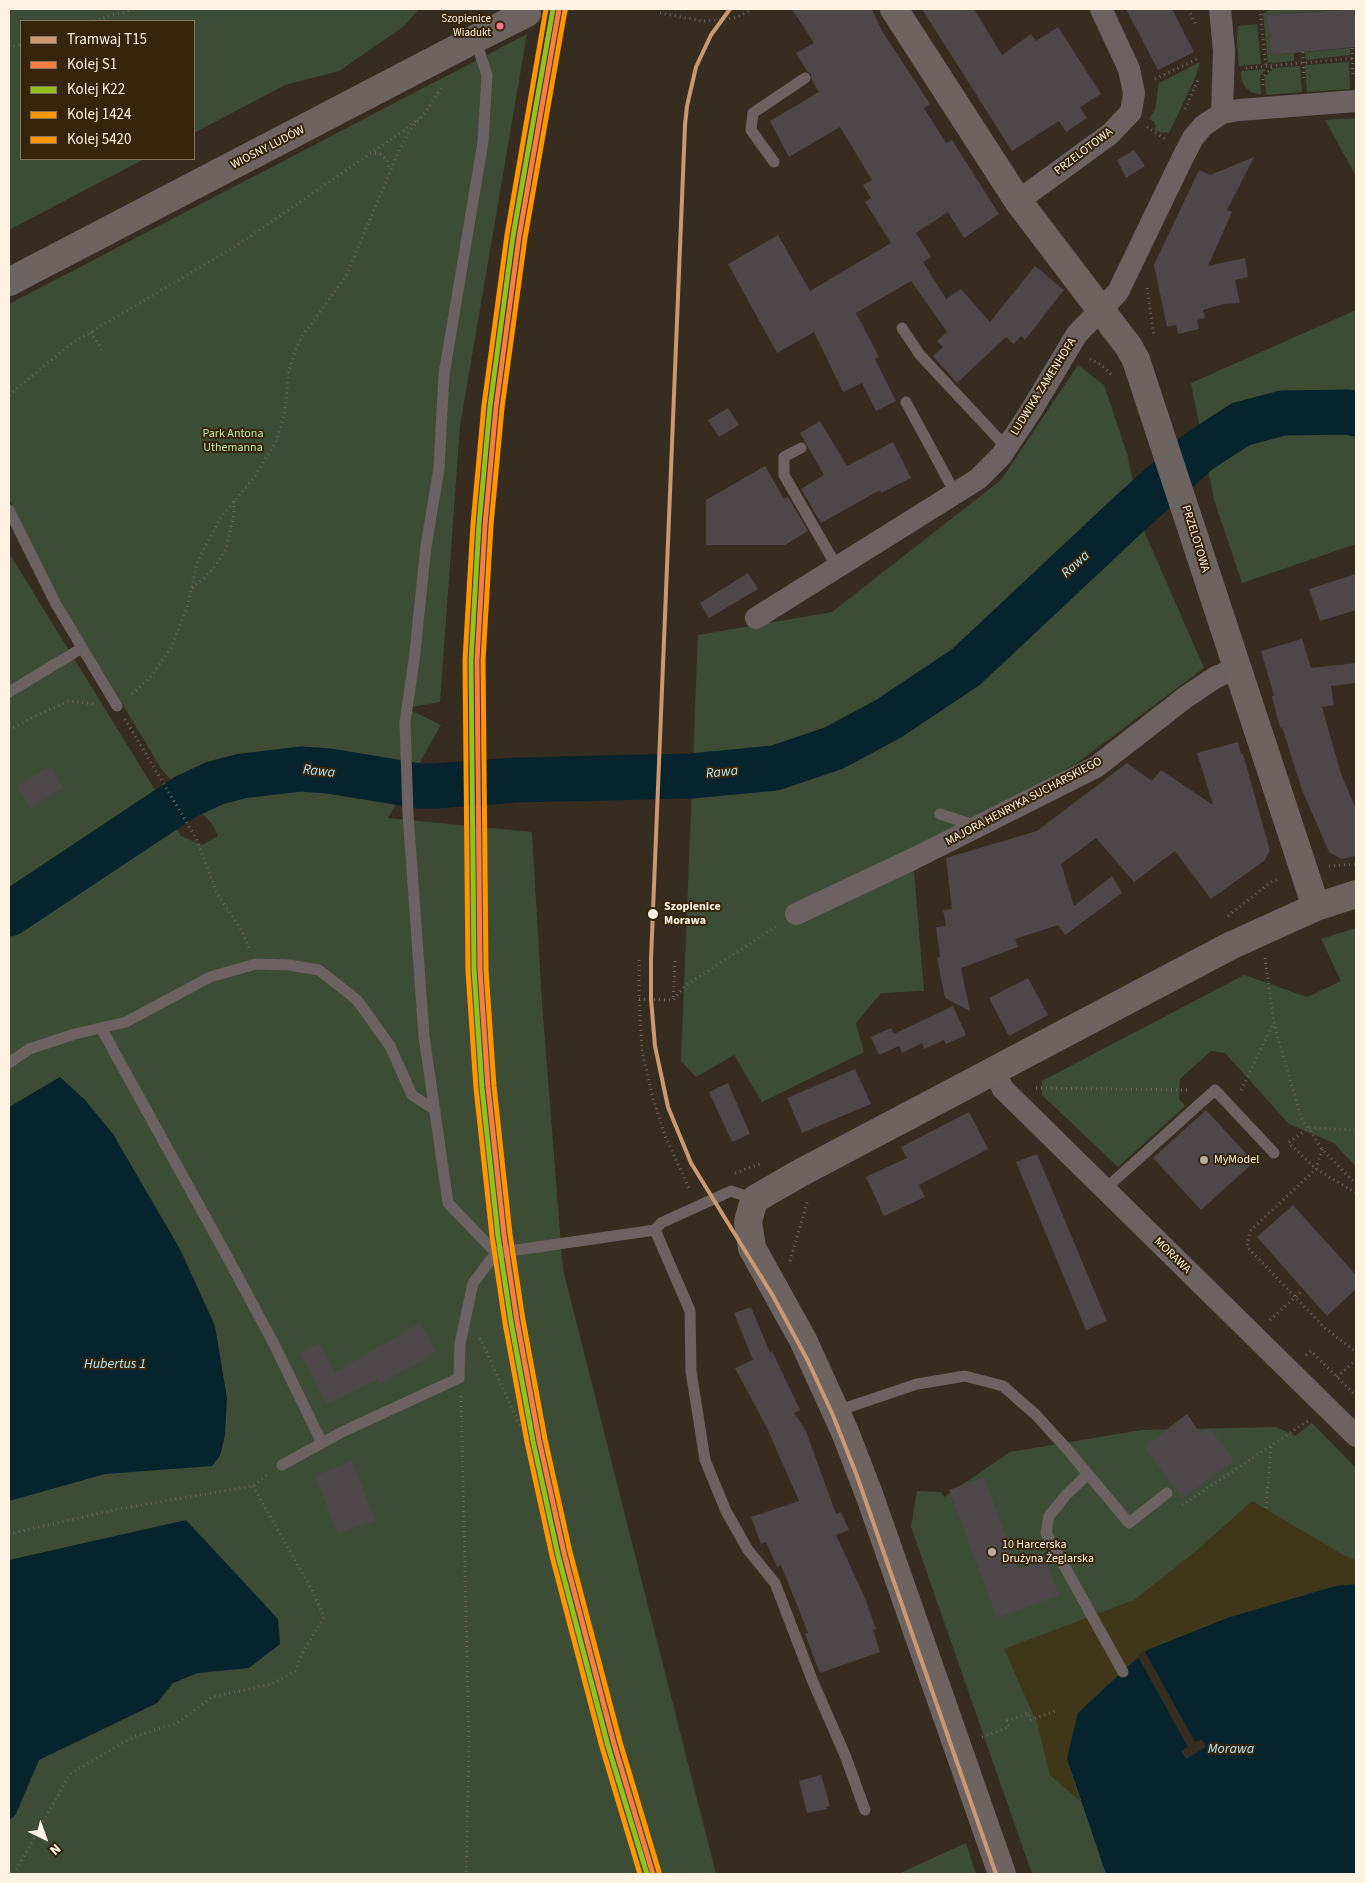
<!DOCTYPE html>
<html>
<head>
<meta charset="utf-8">
<style>
  body { margin:0 }
  #map { position:relative; width:1365px; height:1883px; overflow:hidden; background:#362d20; font-family:"Source Sans 3",sans-serif }
  canvas { display:block }
  .frame { position:absolute; inset:0; border:10px solid #fef2e3; pointer-events:none }
  .legend { position:absolute; left:20px; top:20px; width:175px; height:140px; box-sizing:border-box; background:#36240b; border:1px solid #867661; margin:0; padding:6px 9px; list-style:none; font-size:15px; color:#fef2e3 }
  .legend li { display:flex; align-items:center; gap:10px; height:25px }
  .legend b { width:25px; border:1px solid #867661 }
  .north { position:absolute; left:20px; top:1813px; width:50px; height:50px; -webkit-text-stroke:4px #36240b; paint-order:stroke; rotate:138deg; font-size:14px; font-weight:700; line-height:20px; text-align:center; color:#fef2e3 }
  .north::after { content:''; display:block; margin:auto; width:18px; height:22px; background:#fef2e3; clip-path:polygon(50% 0,100% 100%,50% 72%,0 100%) }
</style>
</head>
<body>
<div id="map">
<canvas width="1365" height="1883"></canvas>
<div class="frame"></div>
<ul class="legend">
<li><b style="height:6px;background:#cd976f"></b>Tramwaj T15</li>
<li><b style="height:6px;background:#f77d43"></b>Kolej S1</li>
<li><b style="height:6px;background:#95c11f"></b>Kolej K22</li>
<li><b style="height:6px;background:#ff9500"></b>Kolej 1424</li>
<li><b style="height:6px;background:#ff9500"></b>Kolej 5420</li>
</ul>
<div class="north">N</div>
</div>
<script>
const g = document.querySelector('canvas').getContext('2d');
g.lineJoin = 'round';
function fillPath(path, color) {
  g.fillStyle = color;
  g.fill(path, 'evenodd');
}
function shape(rows) {
  const path = new Path2D();
  for (const r of rows) {
    path.moveTo(r[0], r[1]);
    for (let i = 2; i < r.length; i += 2) path.lineTo(r[i], r[i + 1]);
  }
  return path;
}
function strokePath(path, color, width, dash) {
  g.strokeStyle = color;
  g.lineWidth = width;
  g.lineCap = dash ? 'butt' : 'round';
  g.setLineDash(dash || []);
  g.stroke(path);
}
function label(font, color, halo, rows, align = 'center') {
  g.font = font + ' "Source Sans 3",sans-serif';
  g.lineWidth = 4;
  g.setLineDash([]);
  g.textBaseline = 'middle';
  g.strokeStyle = halo;
  g.fillStyle = color;
  for (const [text, x, y, turn = 0] of rows) {
    g.save();
    g.translate(x, y);
    g.rotate((+turn || 0) * Math.PI / 180);
    g.textAlign = isNaN(turn) ? turn : align;
    if (halo) g.strokeText(text, 0, 0);
    g.fillText(text, 0, 0);
    g.restore();
  }
}
const green = shape([
  [14,9,419,9,403,27,339,71,285,85,194,133,194,21,21,21,21,159,144,159,9,230,9,10],
  [1271,9,1348,9,1266,15,1271,55,1294,53,1294,61,1268,63,1263,14],
  [1257,24,1261,64,1239,66,1237,40,1238,26],
  [527,34,460,426,440,702,406,708,441,725,388,818,532,832,542,1003,563,1270,716,1874,9,1874,9,924,172,821,181,836,202,845,218,836,212,824,162,770,63,605,9,499,9,304],
  [1350,48,1350,55,1306,60,1305,52],
  [1200,62,1196,76,1169,133,1165,132,1162,133,1154,130,1156,126,1154,124,1155,122,1149,119,1155,109,1159,83],
  [1349,62,1350,89,1307,92,1305,65],
  [1300,66,1302,92,1266,95,1265,77,1274,68],
  [1266,69,1260,76,1261,95,1251,92,1245,87,1242,81,1241,71],
  [1356,118,1356,176,1325,120],
  [1356,310,1356,544,1242,583,1214,500,1191,383],
  [1078,365,1104,385,1127,454,1144,531,1204,668,1077,763,913,859,924,991,881,993,856,1023,864,1052,762,1102,734,1055,696,1077,681,1061,698,635,832,612,1001,480],
  [9,553,163,803,9,902],
  [1356,928,1356,1167,1334,1143,1289,1124,1225,1053,1211,1051,1180,1079,1179,1099,1185,1106,1118,1167,1042,1095,1042,1081,1244,975,1307,997,1341,981,1321,939],
  [1312,1423,1356,1468,1356,1874,1032,1874,911,1527,917,1491,941,1492,944,1497,1010,1452,1141,1430,1276,1427,1295,1436],
  [966,1843,976,1874,898,1874]
]);
const sand = shape([
  [1252,1501,1345,1556,1356,1560,1356,1584,1335,1586,1227,1618,1147,1650,1067,1759,1080,1801,1050,1775,1037,1723,1004,1649,1134,1600,1196,1551]
]);
const water = shape([
  [60,1077,85,1100,113,1134,181,1251,215,1326,227,1398,225,1435,220,1456,212,1466,105,1474,9,1501,9,1107],
  [186,1520,278,1619,280,1644,249,1668,198,1673,173,1683,157,1703,39,1760,16,1814,9,1821,9,1560],
  [1356,1584,1356,1874,1106,1874,1067,1759,1078,1713,1126,1668,1147,1650,1227,1618,1335,1586]
]);
const pier = shape([
  [1144,1650,1195,1742,1202,1739,1206,1747,1186,1759,1181,1751,1188,1747,1137,1655]
]);
const river = shape([
  [9,914,185,797,215,783,242,776,301,769,329,771,420,786,436,786,517,780,691,776,775,768,834,748,888,719,966,667,1128,515,1198,452,1241,424,1283,413,1348,412,1356,414]
]);
const building = shape([
  [792,9,872,9,882,31,930,104,924,108,946,143,952,140,999,214,964,238,948,212,916,233,931,257,923,262,946,299,961,289,990,322,1035,266,1064,290,1025,340,1021,336,1014,344,1006,337,957,383,933,356,943,347,937,341,947,332,911,281,856,313,879,357,875,359,896,401,876,411,862,383,843,392,814,332,777,353,728,264,778,235,810,291,891,243,865,202,871,198,863,185,872,180,840,127,789,157,770,121,819,92,812,80,811,74,807,71,796,53,814,43],
  [922,9,974,9,1002,55,1031,34,1036,41,1058,27,1101,94,1080,107,1087,118,1066,132,1059,121,1012,151],
  [1126,9,1172,9,1194,52,1158,70],
  [1356,9,1356,47,1271,55,1266,15],
  [1134,150,1145,166,1126,178,1117,160],
  [1254,157,1227,210,1232,212,1208,266,1245,258,1248,277,1235,280,1240,303,1224,304,1203,310,1205,318,1197,320,1199,329,1178,334,1176,325,1167,327,1154,265,1199,170,1210,175],
  [728,408,739,425,719,437,708,420],
  [820,421,847,466,893,442,911,478,881,493,880,490,821,523,801,489,824,475,800,433],
  [765,466,784,499,788,497,808,531,785,545,706,545,706,500],
  [748,573,758,589,709,618,700,603],
  [1356,574,1356,610,1320,621,1309,589],
  [1302,639,1311,668,1356,663,1356,683,1331,686,1334,705,1322,707,1341,774,1356,809,1356,856,1341,859,1329,852,1302,790,1282,727,1280,728,1272,696,1274,696,1261,651],
  [1238,742,1241,754,1243,754,1270,851,1264,861,1211,899,1175,851,1134,882,1096,838,1061,864,1074,906,1112,876,1122,893,1065,935,1058,925,1015,939,1018,947,961,968,970,1011,945,998,937,958,940,957,936,927,946,926,943,910,952,909,946,858,1037,831,1127,763,1152,781,1161,770,1213,805,1197,753],
  [50,766,63,788,30,808,17,786],
  [1028,978,1048,1015,1009,1036,989,998],
  [953,1006,966,1035,946,1044,944,1040,924,1049,922,1043,902,1053,896,1039,899,1046,879,1055,871,1037,891,1028,894,1034],
  [855,1069,871,1104,802,1133,787,1098],
  [728,1083,750,1134,732,1142,709,1092],
  [1206,1110,1254,1162,1201,1210,1153,1158],
  [969,1112,988,1149,919,1185,925,1197,884,1216,866,1177,907,1158,901,1147],
  [1037,1154,1107,1321,1086,1330,1016,1162],
  [1293,1205,1356,1275,1356,1289,1327,1316,1257,1237],
  [751,1307,770,1353,772,1351,800,1410,794,1413,806,1431,836,1514,841,1512,849,1530,836,1535,864,1596,876,1629,873,1630,880,1652,820,1673,805,1634,808,1633,781,1565,777,1567,766,1542,761,1544,751,1517,799,1501,767,1428,735,1368,753,1360,734,1313],
  [420,1323,436,1352,380,1384,377,1379,327,1404,299,1353,319,1343,335,1372],
  [1187,1414,1200,1433,1210,1428,1234,1461,1182,1498,1144,1447],
  [352,1460,375,1520,338,1534,315,1476],
  [984,1477,1018,1569,1045,1559,1059,1595,997,1618,949,1490],
  [821,1775,830,1806,826,1807,827,1809,807,1813,799,1781]
]);
const path = shape([
  [1188,9,1196,25],
  [1260,9,1266,67],
  [660,13,702,21,720,20,737,17,752,9],
  [553,17,573,9],
  [94,21,133,9],
  [9,48,21,44],
  [1352,48,1353,77],
  [1303,52,1304,81],
  [1246,68,1356,58],
  [1155,79,1199,58],
  [1263,85,1263,77,1273,66],
  [1185,109,1198,80],
  [1147,127,1167,140],
  [370,153,380,154,387,160,389,170],
  [1147,288,1154,336],
  [91,332,103,352],
  [1090,359,1101,365,1113,376],
  [9,395,72,343,236,246,403,131,419,118],
  [192,588,203,579,216,565,226,549,234,515,234,501],
  [132,694,151,676,171,648,188,605,197,563,204,549,221,517,253,479,276,442,285,412,289,370,297,346,303,335,346,276,398,153,410,130,425,113,441,88],
  [125,719,196,838,217,893,242,931,249,948],
  [9,730,33,717,69,701,95,704],
  [1329,866,1356,864],
  [1228,916,1271,882,1279,879],
  [1265,958,1274,1024,1301,1117,1322,1149,1356,1184],
  [639,960,639,999,642,1051,653,1098,665,1136,690,1190],
  [675,961,673,1000,685,986,777,926],
  [639,999,673,1000],
  [1036,1088,1187,1090],
  [1241,1090,1273,1024],
  [1289,1142,1309,1128,1356,1130],
  [1291,1145,1316,1169,1356,1193],
  [1322,1149,1316,1169,1250,1231,1247,1247,1325,1328,1356,1352],
  [735,1173,762,1163],
  [790,1261,808,1199],
  [1270,1320,1303,1290],
  [480,1338,521,1428],
  [1306,1355,1311,1351,1356,1396],
  [1337,1377,1356,1360],
  [461,1396,469,1746,466,1874],
  [1182,1505,1308,1421],
  [1266,1508,1271,1447],
  [9,1534,118,1509,253,1486,267,1475],
  [982,1737,1009,1727,1007,1721,1028,1713,1030,1720,1058,1710],
  [14,1874,70,1774,133,1737,177,1723,212,1697,272,1684,295,1671,303,1652,324,1617,312,1590,253,1486]
]);
const lane = shape([
  [475,39,487,75,483,142,444,374,439,468,426,546,414,661,405,722,408,814,424,1036,448,1203,496,1253,655,1230,661,1223,731,1191,755,1199],
  [774,162,751,130,753,113,805,78],
  [902,328,920,355,1007,448],
  [906,402,955,493],
  [801,448,784,457,784,475,837,567],
  [9,510,56,604,117,706],
  [9,692,82,648],
  [940,814,977,826],
  [101,1028,223,1249,274,1344,322,1443],
  [9,1063,29,1049,75,1034,126,1022,210,977,256,964,289,965,319,970,357,1000,390,1046,412,1095,435,1110],
  [1104,1190,1215,1090,1274,1153],
  [655,1230,690,1311,691,1371,705,1460,726,1511,748,1550,775,1583,813,1682,845,1755,865,1810],
  [837,1411,917,1384,965,1376,1003,1386,1036,1415,1067,1449,1129,1523,1167,1493],
  [282,1465,342,1432,459,1378,460,1344,473,1283,496,1253],
  [1088,1474,1066,1495,1049,1516,1046,1533,1123,1672]
]);
const street = shape([
  [1220,9,1224,51,1222,113],
  [1018,201,1110,134,1131,112,1134,93,1129,69,1101,9],
  [756,618,978,479,1001,456,1029,414,1077,334,1118,292,1184,155,1193,138,1203,126,1222,113,1239,110,1356,101],
  [796,914,913,859,1096,767,1186,697,1216,677,1238,668],
  [994,1071,1003,1089,1356,1436]
]);
const secondary = shape([
  [894,9,1018,201,1129,347,1136,360,1316,907],
  [9,282,475,39,527,13],
  [1002,1874,869,1494,845,1432,803,1340,752,1248,748,1222,752,1207,755,1199,802,1172,1230,946,1316,907,1356,894]
]);
const rail1 = shape([
  [559,9,519,237,496,407,485,525,477,660,480,970,488,1087,504,1235,517,1321,539,1440,564,1553,614,1744,653,1874]
]);
const rail2 = shape([
  [553,9,513,236,490,406,479,524,471,660,474,970,482,1088,498,1236,511,1322,533,1441,558,1555,608,1746,647,1874]
]);
const rail3 = shape([
  [565,10,525,238,502,408,491,525,483,660,486,970,494,1086,510,1234,523,1320,545,1439,570,1552,620,1742,659,1872]
]);
const rail4 = shape([
  [546,9,507,235,484,405,473,524,465,660,468,971,476,1088,492,1236,505,1323,527,1442,552,1556,602,1747,640,1874]
]);
const tram1 = shape([
  [730,9,711,35,696,67,687,106,685,125,651,959,651,999,655,1046,668,1107,691,1163,773,1296,808,1361,832,1413,857,1476,996,1874]
]);
const markers = [
  [500,26,4.5,"#fc738d"],
  [653,914,6,"#fef2e3"],
  [1204,1160,5,"#b8ad9f"],
  [992,1552,5,"#b8ad9f"]
];
const busNames = [
  ["Szopienice",491,20],
  ["Wiadukt",491,34]
];
const streetNames = [
  ["WIOSNY LUDÓW",268,148,-27],
  ["PRZELOTOWA",1084,152,-37],
  ["LUDWIKA ZAMENHOFA",1044,387,-58],
  ["PRZELOTOWA",1195,539,73],
  ["MAJORA HENRYKA SUCHARSKIEGO",1024,802,-28],
  ["MORAWA",1172,1256,44]
];
const parkNames = [
  ["Park Antona",233,434],
  ["Uthemanna",233,448]
];
const stopNames = [
  ["Szopienice",664,907],
  ["Morawa",664,921]
];
const poiNames = [
  ["MyModel",1214,1160],
  ["10 Harcerska",1002,1545],
  ["Drużyna Żeglarska",1002,1559]
];
const waterNames = [
  ["Rawa",1076,565,-43],
  ["Rawa",319,772,6],
  ["Rawa",722,773,-6],
  ["Hubertus 1",115,1365],
  ["Morawa",1231,1750]
];
fillPath(green, '#3d4c35');
fillPath(sand, '#40371a');
fillPath(water, '#07232e');
fillPath(pier, '#362d20');
strokePath(river, '#07232e', 45);
fillPath(building, '#4d474a');
strokePath(path, '#6c645f', 3, [1, 4]);
strokePath(lane, '#6c6261', 11);
strokePath(street, '#6c6261', 22);
strokePath(secondary, '#6d6461', 28);
strokePath(rail1, '#f77d43', 5);
strokePath(rail2, '#95c11f', 5);
strokePath(rail3, '#ff9500', 5);
strokePath(rail4, '#ff9500', 5);
strokePath(tram1, '#cd976f', 4);
for (const [x, y, r, color] of markers) {
  const dot = new Path2D();
  dot.arc(x, y, r, 0, 2 * Math.PI);
  g.fillStyle = color;
  g.fill(dot);
  strokePath(dot, '#36240b', 2);
}
label('11px', '#fef2e3', '#36240b', busNames, 'right');
label('12px', '#fef2e3', '#36240b', streetNames);
label('12px', '#b9eca9', '#36240b', parkNames);
label('bold 12px', '#fef2e3', '#36240b', stopNames, 'left');
label('12px', '#fef2e3', '#36240b', poiNames, 'left');
label('italic 14px', '#b1e4fd', '#36240b', waterNames);
</script>
</body>
</html>
